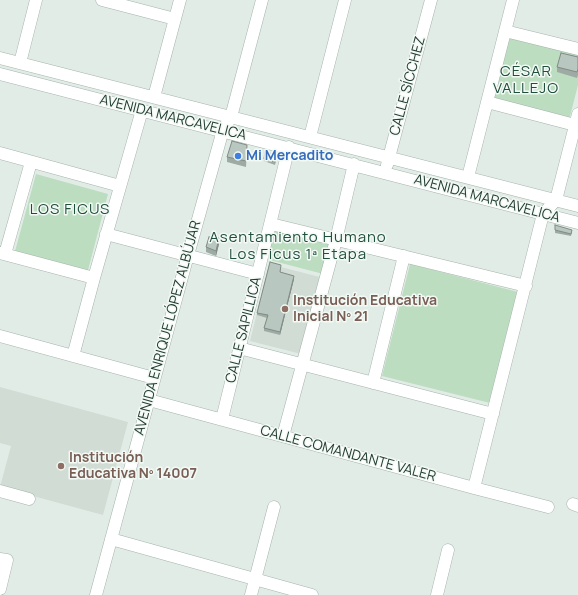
<!DOCTYPE html>
<html>
<head>
<meta charset="utf-8">
<style>
  body { margin:0 }
  canvas { display:block; background:#e2ece6 }
</style>
</head>
<body>
<canvas width="578" height="595"></canvas>
<script>
const g = document.querySelector('canvas').getContext('2d');
g.lineJoin = 'round';
function fillPath(path, color) {
  g.fillStyle = color;
  g.fill(path, 'evenodd');
}
function shape(rows) {
  const path = new Path2D();
  for (const r of rows) {
    path.moveTo(r[0], r[1]);
    for (let i = 2; i < r.length; i += 2) path.lineTo(r[i], r[i + 1]);
  }
  return path;
}
function strokePath(path, color, width, dash) {
  g.strokeStyle = color;
  g.lineWidth = width;
  g.lineCap = dash ? 'butt' : 'round';
  g.setLineDash(dash || []);
  g.stroke(path);
}
function label(font, color, halo, rows, align = 'center') {
  g.font = font + ' Manrope,sans-serif';
  g.lineWidth = 3;
  g.setLineDash([]);
  g.textBaseline = 'middle';
  g.strokeStyle = halo;
  g.fillStyle = color;
  for (const [text, x, y, turn = 0] of rows) {
    g.save();
    g.translate(x, y);
    g.rotate((+turn || 0) * Math.PI / 180);
    g.textAlign = isNaN(turn) ? turn : align;
    if (halo) g.strokeText(text, 0, 0);
    g.fillText(text, 0, 0);
    g.restore();
  }
}
const built = shape([
  [269,264,320,277,301,354,250,341],
  [0,387,128,422,103,515,0,487,11,446,0,443]
]);
const green = shape([
  [506,37,578,55,578,85,569,120,491,101],
  [36,174,108,194,87,274,14,255],
  [275,224,335,241,327,275,266,259],
  [410,264,518,292,490,403,382,376]
]);
const minor = shape([
  [102,0,175,19],
  [505,31,578,49],
  [0,58,578,206],
  [20,63,36,0],
  [0,74,578,223],
  [154,97,180,0],
  [487,102,575,125],
  [310,137,345,0],
  [0,153,120,186],
  [387,165,431,0],
  [468,177,513,0],
  [271,224,526,286],
  [106,234,258,274],
  [0,253,94,278],
  [5,254,31,162],
  [0,336,154,378],
  [239,348,493,414],
  [73,356,94,278,142,110],
  [373,383,404,256],
  [149,400,474,488,548,507],
  [222,419,289,147],
  [283,436,336,240,354,164],
  [474,488,543,214,556,200,578,114],
  [0,491,29,499],
  [573,504,578,506],
  [111,539,312,595],
  [0,559,7,560,0,589],
  [96,595,188,255,223,130,231,117,262,0],
  [251,595,274,507],
  [437,595,448,550]
]);
const wall = shape([
  [578,57,578,75,577,78,557,72,557,67],
  [247,150,246,167,227,162,227,157],
  [277,158,275,165,264,161,264,159],
  [555,230,572,232,571,236,555,233],
  [219,244,216,256,206,252,206,247],
  [281,268,280,272,294,279,280,335,264,331,264,328,267,318,257,315,257,313]
]);
const shadedWall = shape([
  [219,238,219,244,216,256,216,251],
  [294,276,294,279,280,335,280,332]
]);
const building = shape([
  [561,53,578,57,578,69,577,72,557,67,561,53],
  [232,141,247,145,246,161,227,157,232,141],
  [265,152,277,155,275,162,264,159,265,152],
  [555,225,572,230,571,234,555,230,555,225],
  [209,237,219,238,216,251,206,247,209,237],
  [270,262,281,265,280,272,294,276,280,332,264,328,268,315,257,313,270,262]
]);
const markers = [
  [238,156,4,"#3f7fe0"],
  [285,309,4,"#8d6e63"],
  [61,466,4,"#8d6e63"]
];
const streetNames = [
  ["CALLE SÍCCHEZ",408,86,-75],
  ["AVENIDA MARCAVELICA",173,118,14],
  ["AVENIDA MARCAVELICA",487,199,15],
  ["AVENIDA ENRIQUE LÓPEZ ALBÚJAR",168,328,-75],
  ["CALLE SAPILLICA",244,330,-76],
  ["CALLE COMANDANTE VALER",348,454,15]
];
const shopNames = [
  ["Mi Mercadito",246,156]
];
const educationNames = [
  ["Institución Educativa",293,301],
  ["Inicial Nº 21",293,317],
  ["Institución",69,458],
  ["Educativa Nº 14007",69,474]
];
const neighbourhoodNames = [
  ["CÉSAR",526,72],
  ["VALLEJO",526,89],
  ["LOS FICUS",70,210],
  ["Asentamiento Humano",298,238],
  ["Los Ficus 1ª Etapa",298,255]
];
fillPath(built, '#d1dcd5');
fillPath(green, '#bcddc0');
strokePath(minor, '#a5b4ac', 13);
strokePath(minor, '#fff', 12);
fillPath(wall, '#9eaba4');
fillPath(shadedWall, '#818b86');
fillPath(building, '#b8c7bf');
strokePath(building, '#818b86', 1);
for (const [x, y, r, color] of markers) {
  const dot = new Path2D();
  dot.arc(x, y, r, 0, 2 * Math.PI);
  g.fillStyle = color;
  g.fill(dot);
  strokePath(dot, '#f3f9f5', 1.5);
}
label('14px', '#233d32', '#f3f9f5', streetNames);
label('bold 14px', '#366cbe', '#f3f9f5', shopNames, 'left');
label('bold 14px', '#785e54', '#f3f9f5', educationNames, 'left');
g.letterSpacing = '1px';
label('15px', '#1f4e3d', '#f3f9f5', neighbourhoodNames);
g.letterSpacing = '0px';
</script>
</body>
</html>
